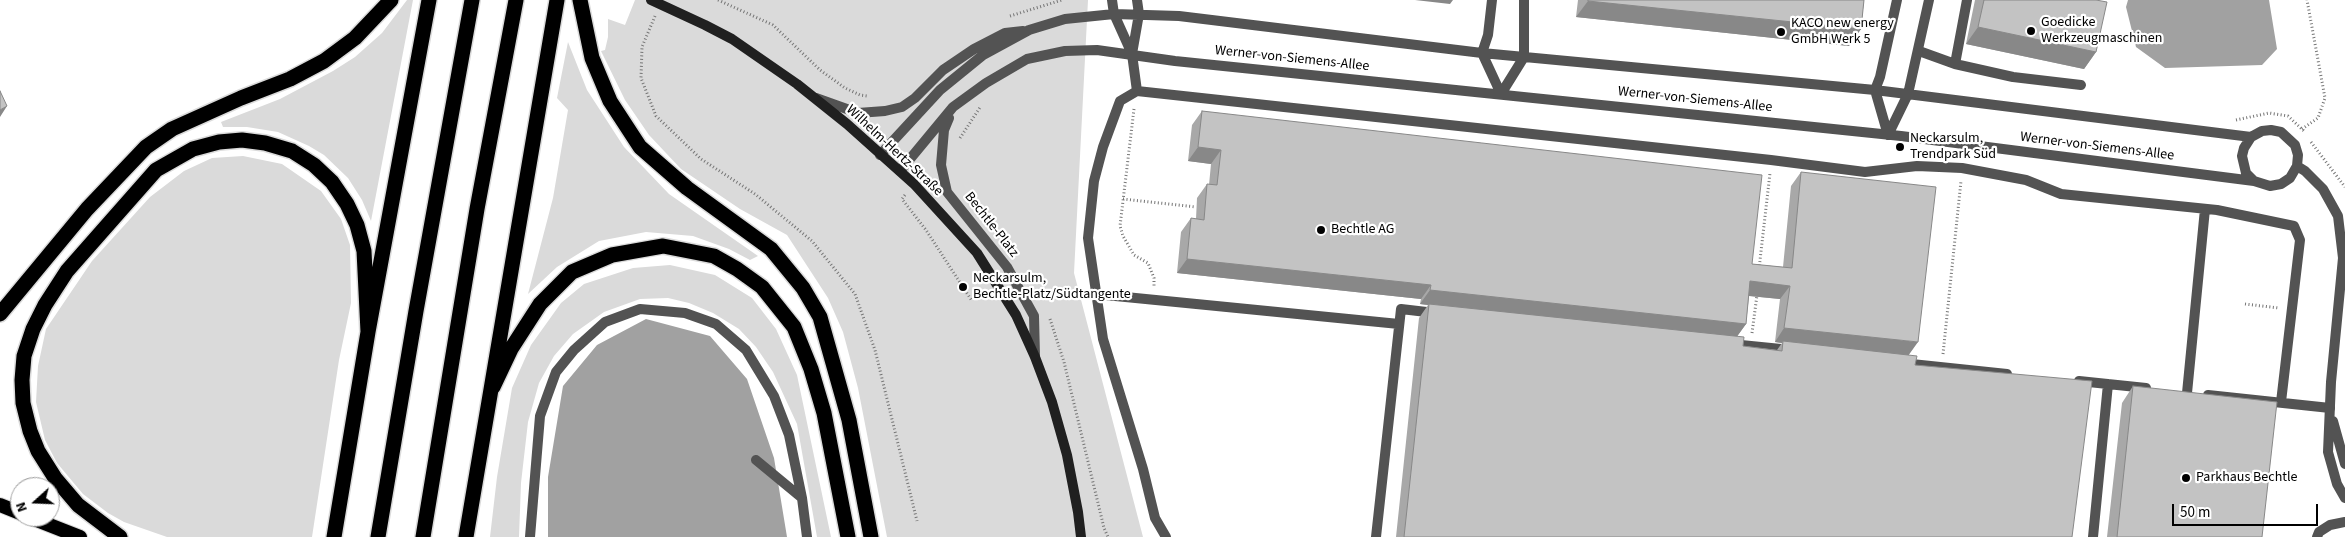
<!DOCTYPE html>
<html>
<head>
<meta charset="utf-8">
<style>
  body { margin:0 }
  #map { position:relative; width:2345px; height:537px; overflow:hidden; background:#fff; font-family:"Source Sans 3",sans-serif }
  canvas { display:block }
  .north { position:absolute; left:10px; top:477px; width:50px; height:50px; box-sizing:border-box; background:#fff; border:1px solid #999; border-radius:50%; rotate:250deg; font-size:14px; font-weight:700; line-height:20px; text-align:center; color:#000 }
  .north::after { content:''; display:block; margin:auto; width:18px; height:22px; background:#000; clip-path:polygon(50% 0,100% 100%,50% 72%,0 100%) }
  .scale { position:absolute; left:2172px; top:504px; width:146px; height:22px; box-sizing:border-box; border:2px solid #000; border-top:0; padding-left:6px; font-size:15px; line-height:18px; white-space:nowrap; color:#000; -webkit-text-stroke:4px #fff; paint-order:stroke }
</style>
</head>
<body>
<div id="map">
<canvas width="2345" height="537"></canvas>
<div class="north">N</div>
<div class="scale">50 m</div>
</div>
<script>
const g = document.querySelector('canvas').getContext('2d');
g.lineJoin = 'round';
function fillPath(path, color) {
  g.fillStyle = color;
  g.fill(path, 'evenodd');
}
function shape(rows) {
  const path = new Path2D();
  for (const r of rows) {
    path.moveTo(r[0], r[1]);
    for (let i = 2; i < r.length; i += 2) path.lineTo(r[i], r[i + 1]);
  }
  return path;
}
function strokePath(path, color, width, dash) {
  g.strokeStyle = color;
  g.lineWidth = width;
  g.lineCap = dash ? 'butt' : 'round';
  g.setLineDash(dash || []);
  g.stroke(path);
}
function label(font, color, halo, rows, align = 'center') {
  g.font = font + ' "Source Sans 3",sans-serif';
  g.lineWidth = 4.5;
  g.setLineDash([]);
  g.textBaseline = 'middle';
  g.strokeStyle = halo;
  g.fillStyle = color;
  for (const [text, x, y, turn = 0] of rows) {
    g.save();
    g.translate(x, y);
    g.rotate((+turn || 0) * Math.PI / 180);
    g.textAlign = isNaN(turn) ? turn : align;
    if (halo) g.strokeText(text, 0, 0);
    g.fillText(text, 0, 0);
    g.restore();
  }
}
const green = shape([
  [407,0,413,0,371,221,362,200,348,178,324,155,309,146,278,132,247,127,223,127,221,122,280,99,333,71,355,57,382,33],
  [635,0,1088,0,1074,273,1143,537,887,537,858,388,843,332,828,298,787,235,740,209,681,169,649,135,625,100,601,51,605,50,608,37,608,19,625,25],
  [568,42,587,90,624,147,669,194,758,256,750,260,729,249,693,236,646,232,599,241,557,267,528,294,553,198,568,110,557,98],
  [243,156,282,164,321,191,341,219,350,245,351,303,339,360,312,537,167,537,124,522,108,513,83,494,57,463,45,440,36,402,38,366,46,329,92,261,150,197,184,171,212,158],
  [670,265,715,275,752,298,776,329,797,375,831,537,817,537,797,424,773,372,756,347,739,329,713,313,689,303,668,298,640,299,604,312,573,334,554,356,539,383,528,422,521,483,519,537,490,537,497,477,512,388,531,345,561,303,584,284,633,268]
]);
const water = shape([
  [2128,0,2269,0,2277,49,2262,65,2165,68,2136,47,2126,7],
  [646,319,710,336,747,379,774,458,787,537,548,537,548,477,563,386,597,345]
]);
const path = shape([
  [718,0,773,25,820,70,845,88,860,95,867,96],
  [655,16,642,47,641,78,656,116,701,159,755,194,812,241,855,294,875,350,917,521],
  [1010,16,1062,0],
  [1134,109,1120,226,1123,236,1134,255,1148,263,1154,278,1154,287],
  [2236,120,2269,113,2288,116,2305,132],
  [2302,129,2318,118,2325,98,2307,0],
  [960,138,981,106],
  [2311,142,2345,187],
  [905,195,902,199,926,230,972,301],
  [1123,199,1196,207],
  [1759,269,1770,173],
  [2245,304,2279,308],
  [1050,319,1064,362,1104,528,1108,537],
  [1752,333,1757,295],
  [1943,354,1961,181]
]);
const service = shape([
  [1919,51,1955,64,2013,77,2081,85],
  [1132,54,1137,91,1771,160,1865,172,1917,166,1962,168,2026,180,2061,194,2217,210,2294,226,2300,240,2281,402],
  [1955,64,1967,0],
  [1137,91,1120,101,1103,147,1094,181,1088,238,1103,339,1143,469,1155,518,1166,537],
  [1095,294,1399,324],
  [1731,344,1791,350],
  [1902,363,2007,374],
  [2079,381,2146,388],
  [2187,393,2205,209],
  [2208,395,2330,408],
  [756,460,802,498],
  [530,537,540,416,556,372,574,350,605,322,640,309,685,313,716,324,746,350,774,396,789,435,802,498,807,537],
  [1376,537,1401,309,1435,313],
  [2093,537,2108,384],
  [2317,537,2319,532,2330,525,2345,522]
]);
const minor = shape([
  [1112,0,1114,14,1132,54],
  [1492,0,1488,35,1482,53,1501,94,1524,57,1524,0],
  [1132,54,1139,14,1137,0],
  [816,98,858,113,885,111,902,107,915,98,943,70,974,49,1005,33,1023,31],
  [949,118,944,130,941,165,947,192,1007,267,1034,316,1035,356],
  [1888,135,1908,94,1929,0],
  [1888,135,1875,90,1880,77,1897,0],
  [880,155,940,90,983,55,1029,30,1065,19,1114,14,1179,16,1482,53,1875,90,2251,137,2262,131,2271,130,2281,132,2295,145,2298,155,2297,166,2290,178,2281,184,2270,186,2254,181,2246,173,2242,156,2244,148,2251,137],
  [2297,166,2305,171,2323,189,2338,216,2343,258,2331,382,2328,452,2337,484,2345,498],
  [900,171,953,107,986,83,1027,59,1065,51,1097,50,1175,61,1901,136,2254,181],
  [2333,421,2345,464]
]);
const secondary = shape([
  [651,0,705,25,732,39,797,84,847,124,914,184,977,253,1016,315,1035,357,1052,402,1067,455,1078,512,1081,537]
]);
const trunk = shape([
  [0,505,20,513],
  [29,517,80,537]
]);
const motorway = shape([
  [580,0,592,58,610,101,640,147,687,188,771,249,803,288,820,317,849,420,871,537],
  [0,314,87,209,146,147,172,129,241,98,290,79,324,61,355,38,391,0],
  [493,387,511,349,540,304,572,272,612,255,663,246,714,256,737,269,762,287,794,327,811,369,824,413,848,537],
  [120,537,78,505,55,478,38,451,30,431,23,403,22,380,24,356,33,329,45,305,67,271,156,170,193,149,219,142,242,140,265,143,292,151,314,165,332,182,347,204,357,225,364,251,368,332],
  [334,537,368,332,429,0],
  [378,537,416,311,472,0],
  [423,537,477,209,516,0],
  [466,537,557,0]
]);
const wall = shape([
  [1578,0,1864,0,1861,29,1849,46,1576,17],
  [1975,0,2096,0,2096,52,2084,69,1966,44],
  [1202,111,1752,264,1783,267,1791,186,1801,172,1915,365,2072,537,1396,537,1419,318,1428,305,1420,304,1421,299,1177,273,1181,232,1191,218,1196,219,1197,198,1207,184,1209,185,1211,164,1188,161,1192,125],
  [1749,296,1780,299,1775,342,1782,343,1777,350,1743,346,1737,336,1746,324],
  [2133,386,2262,537,2107,537,2122,403]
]);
const shadedWall = shape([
  [1415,0,1453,0,1450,4],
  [1588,1,1861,29,1849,46,1576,17],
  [1978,27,2096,52,2084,69,1966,44],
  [7,106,0,117,0,110],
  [1198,147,1221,150,1211,164,1188,161],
  [1187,259,1431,285,1421,299,1177,273],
  [1750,281,1790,286,1780,299,1740,295],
  [1430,290,1746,324,1736,338,1429,304,1428,305,1420,304],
  [1784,328,1918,342,1908,356,1783,341,1782,343,1775,342]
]);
const building = shape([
  [1588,0,1864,0,1861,29,1588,1,1588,0],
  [1984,0,2096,0,2107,2,2096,52,1978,27,1984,0],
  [0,91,7,106,0,110,0,91],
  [1202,111,1762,175,1752,264,1792,268,1801,172,1936,187,1918,342,1784,328,1790,286,1750,281,1746,324,1430,290,1431,285,1187,259,1191,218,1204,220,1207,184,1217,185,1221,150,1198,147,1202,111],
  [1429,304,1744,337,1743,346,1782,351,1783,341,1917,356,1915,365,2092,381,2072,537,1404,537,1429,304],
  [2133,386,2277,402,2262,537,2117,537,2133,386]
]);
const markers = [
  [2031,31,5,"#000"],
  [1781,32,5,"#000"],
  [1900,147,5,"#000"],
  [1321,230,5,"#000"],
  [963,287,5,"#000"],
  [2186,478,5,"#000"]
];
const poiNames = [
  ["Goedicke",2041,23],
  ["Werkzeugmaschinen",2041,39],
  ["KACO new energy",1791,24],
  ["GmbH Werk 5",1791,40],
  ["Neckarsulm,",1910,139],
  ["Trendpark Süd",1910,155],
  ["Bechtle AG",1331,230],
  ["Neckarsulm,",973,279],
  ["Bechtle-Platz/Südtangente",973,295],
  ["Parkhaus Bechtle",2196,478]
];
const streetNames = [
  ["Werner-von-Siemens-Allee",1292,59,6],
  ["Werner-von-Siemens-Allee",1695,100,6],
  ["Werner-von-Siemens-Allee",2097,147,7],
  ["Wilhelm-Hertz-Straße",894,151,43],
  ["Bechtle-Platz",991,225,52]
];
fillPath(green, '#dadada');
fillPath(water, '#a1a1a1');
strokePath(trunk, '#dbdbdb', 16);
strokePath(motorway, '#dbdbdb', 18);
strokePath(path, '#757575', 3, [1, 2.5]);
strokePath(service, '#535353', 10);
strokePath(minor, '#535353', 10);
strokePath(secondary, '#202020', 10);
strokePath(trunk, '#000', 14);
strokePath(motorway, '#000', 15);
fillPath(wall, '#a8a8a8');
fillPath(shadedWall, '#888');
fillPath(building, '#c3c3c3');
strokePath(building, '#888', 1);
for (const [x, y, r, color] of markers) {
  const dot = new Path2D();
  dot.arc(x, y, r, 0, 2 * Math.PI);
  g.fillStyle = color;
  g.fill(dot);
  strokePath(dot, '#fff', 2);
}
label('14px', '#000', '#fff', poiNames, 'left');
label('14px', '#000', '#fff', streetNames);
</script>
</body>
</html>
